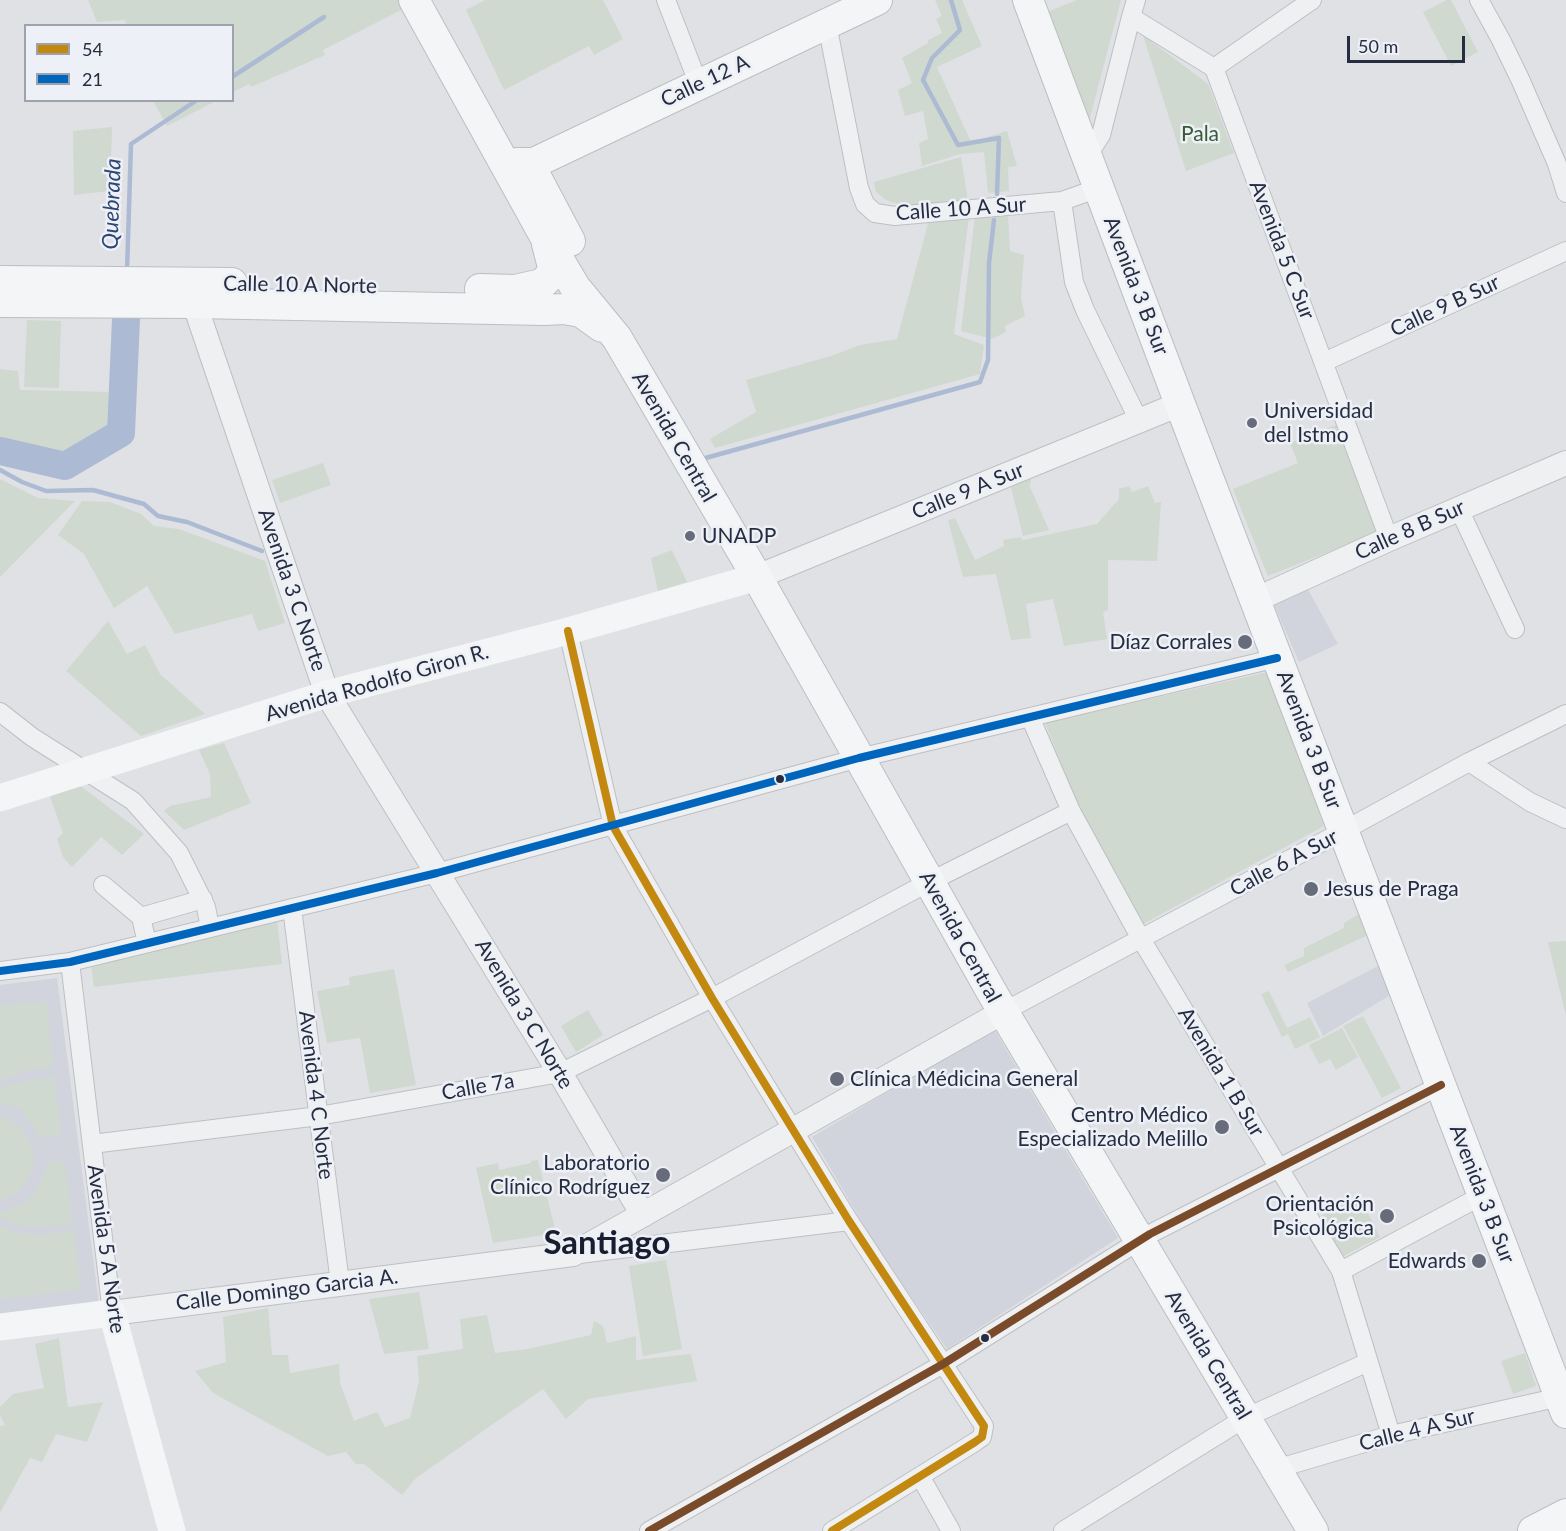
<!DOCTYPE html>
<html>
<head>
<meta charset="utf-8">
<style>
  body { margin:0 }
  #map { position:relative; width:1566px; height:1531px; overflow:hidden; background:#e0e1e5; font-family:Lato,sans-serif }
  canvas { display:block }
  .legend { position:absolute; left:24px; top:24px; width:210px; height:78px; box-sizing:border-box; background:#edf0f6; border:2px solid #9da2ad; margin:0; padding:8px 10px; list-style:none; font-size:18px; color:#262d40 }
  .legend li { display:flex; align-items:center; gap:12px; height:30px }
  .legend b { width:30px; border:2px solid #9da2ad }
  .scale { position:absolute; left:1347px; top:36px; width:118px; height:27px; box-sizing:border-box; border:3px solid #262d40; border-top:0; padding-left:8px; font-size:18px; line-height:21px; white-space:nowrap; color:#262d40; -webkit-text-stroke:4px #edf0f6; paint-order:stroke }
</style>
</head>
<body>
<div id="map">
<canvas width="1566" height="1531"></canvas>
<ul class="legend">
<li><b style="height:8px;background:#c38810"></b>54</li>
<li><b style="height:8px;background:#0065bd"></b>21</li>
</ul>
<div class="scale">50 m</div>
</div>
<script>
const g = document.querySelector('canvas').getContext('2d');
g.lineJoin = 'round';
function fillPath(path, color) {
  g.fillStyle = color;
  g.fill(path, 'evenodd');
}
function shape(rows) {
  const path = new Path2D();
  for (const r of rows) {
    path.moveTo(r[0], r[1]);
    for (let i = 2; i < r.length; i += 2) path.lineTo(r[i], r[i + 1]);
  }
  return path;
}
function strokePath(path, color, width, dash) {
  g.strokeStyle = color;
  g.lineWidth = width;
  g.lineCap = dash ? 'butt' : 'round';
  g.setLineDash(dash || []);
  g.stroke(path);
}
function label(font, color, halo, rows, align = 'center') {
  g.font = font + ' Lato,sans-serif';
  g.lineWidth = 5;
  g.setLineDash([]);
  g.textBaseline = 'middle';
  g.strokeStyle = halo;
  g.fillStyle = color;
  for (const [text, x, y, turn = 0] of rows) {
    g.save();
    g.translate(x, y);
    g.rotate((+turn || 0) * Math.PI / 180);
    g.textAlign = isNaN(turn) ? turn : align;
    if (halo) g.strokeText(text, 0, 0);
    g.fillText(text, 0, 0);
    g.restore();
  }
}
const built = shape([
  [1305,584,1338,644,1299,662,1272,600],
  [1382,964,1392,994,1323,1036,1307,1003],
  [57,978,99,1304,0,1317,0,985],
  [994,1029,1118,1238,947,1349,873,1241,812,1137]
]);
const green = shape([
  [88,0,401,0,405,8,323,50,325,55,251,87,249,84,233,92,232,26,126,26,125,20,97,22],
  [485,0,603,0,623,39,594,55,589,46,504,90,466,10],
  [935,0,962,0,982,46,937,67,971,142,1007,131,1017,166,1008,167,1009,191,988,193,984,152,960,154,922,166,919,143,928,139,923,111,905,116,898,90,912,83,902,58,928,43,928,40,942,33,936,19,942,16],
  [1077,0,1121,0,1088,125,1045,13],
  [1447,0,1451,0,1478,52,1451,66,1423,12],
  [1143,35,1208,84,1234,153,1186,171],
  [153,101,216,101,167,126],
  [112,127,110,191,74,195,73,131],
  [961,157,968,201,914,206,898,204,886,200,877,193,875,189,874,182],
  [1008,214,1010,251,1024,255,1021,298,1025,316,1005,326,1006,332,992,339,961,331,975,216],
  [969,217,954,334,984,345,980,374,715,448,710,439,756,412,746,380,831,356,860,345,897,339,929,220],
  [27,320,61,321,59,388,24,387],
  [0,369,18,371,20,390,113,392,111,428,62,457,0,443],
  [1338,424,1381,531,1268,576,1233,489,1298,463,1290,443],
  [323,463,331,485,280,503,272,480],
  [1031,478,1030,487,1049,530,1023,536,1011,487],
  [0,479,38,498,75,501,0,577],
  [1129,486,1132,492,1148,486,1155,503,1161,502,1157,561,1108,560,1108,610,1103,612,1107,639,1064,646,1053,599,1026,604,1031,638,1011,640,996,574,963,577,948,520,955,518,975,560,1004,546,1003,540,1020,537,1023,540,1097,524,1119,499,1119,489],
  [82,501,110,502,141,514,154,526,179,529,265,561,285,623,258,631,252,614,175,634,147,586,114,608,84,554,58,535],
  [672,550,687,582,658,591,651,558],
  [108,621,127,654,145,645,160,674,205,714,141,736,66,671],
  [1268,672,1324,826,1143,924,1078,806,1045,723],
  [224,743,251,803,184,830,164,811,170,806,211,797,210,774,199,750],
  [78,784,144,834,122,855,101,837,72,867,63,857,57,839,63,833,50,797],
  [1362,912,1370,934,1288,972,1284,965,1304,956,1304,948,1344,928,1344,923],
  [277,920,282,964,94,987,91,965],
  [1566,941,1566,1016,1548,942],
  [394,969,416,1085,370,1093,360,1038,327,1043,317,991,350,985,349,977],
  [1269,991,1287,1028,1310,1017,1320,1037,1295,1049,1288,1034,1282,1037,1261,994],
  [46,1001,53,1068,25,1071,0,1080,0,1006],
  [588,1010,603,1035,576,1052,561,1026],
  [1363,1016,1401,1088,1382,1098,1343,1026],
  [1342,1028,1358,1057,1336,1070,1330,1059,1319,1064,1309,1045],
  [54,1076,62,1134,41,1138,19,1107,0,1104,0,1090,5,1086],
  [0,1117,7,1119,20,1127,29,1139,33,1153,33,1168,27,1182,17,1193,0,1200],
  [64,1160,73,1223,50,1226,23,1226,7,1222,0,1216,0,1213,21,1205,35,1192,50,1162],
  [538,1160,556,1233,493,1243,476,1168,498,1163,499,1170,531,1163,531,1161],
  [1359,1196,1380,1237,1342,1257,1321,1216],
  [0,1227,19,1233,44,1235,74,1230,81,1289,0,1299],
  [666,1260,682,1349,643,1356,629,1266],
  [419,1292,429,1349,384,1354,369,1299],
  [268,1308,272,1355,288,1355,290,1373,339,1364,340,1383,354,1421,377,1412,385,1427,410,1418,419,1381,417,1356,463,1349,460,1319,487,1315,495,1353,528,1349,591,1335,594,1321,603,1326,607,1343,636,1336,636,1360,691,1354,697,1381,588,1399,566,1419,543,1389,416,1478,402,1495,364,1464,356,1464,346,1452,328,1456,213,1393,195,1371,226,1362,223,1317],
  [59,1338,68,1407,103,1402,87,1442,56,1434,42,1462,30,1458,0,1513,0,1426,5,1425,0,1415,0,1407,13,1394,44,1388,35,1344],
  [1525,1353,1536,1386,1513,1394,1501,1361]
]);
const stream = shape([
  [951,0,960,30,932,58,923,80,958,145,999,138,997,194],
  [232,77,324,17],
  [127,271,131,144,197,100],
  [702,459,980,382,988,360,989,263,994,220],
  [0,470,22,482,46,491,93,490,144,504,158,516,187,522,262,551]
]);
const river = shape([
  [0,451,65,466,121,433,126,319]
]);
const minor = shape([
  [666,0,699,85],
  [1136,0,1131,17,1214,68,1389,539],
  [1479,0,1501,40,1520,79,1557,164,1566,193],
  [827,24,859,188,865,204,875,213,895,216,1062,201,1099,188],
  [1214,68,1312,0],
  [1087,157,1101,135,1131,17],
  [1062,201,1074,282,1085,310,1139,421],
  [1324,362,1566,251],
  [1459,509,1515,629],
  [568,631,613,826,712,998,849,1221,984,1426,982,1437,975,1442,832,1531],
  [0,712,32,737,133,801,179,853,206,907,210,928],
  [1030,717,1071,811,1141,939,1341,1271,1391,1435],
  [1469,762,1530,802,1566,819],
  [103,885,141,917,147,943],
  [292,908,340,1283],
  [141,917,203,899],
  [70,962,112,1313],
  [0,971,70,962,437,873,859,758,1277,658],
  [1003,1012,1343,831,1469,762,1566,714],
  [92,1144,319,1116,560,1073,712,998,929,882,1071,811],
  [579,1254,849,1221],
  [1341,1271,1483,1195],
  [1276,1469,1391,1435,1560,1397],
  [920,1476,951,1531],
  [649,1531,943,1364,1150,1234,1441,1085],
  [1063,1531,1245,1418,1368,1362]
]);
const tertiary = shape([
  [196,286,197,311,327,694,560,1073,643,1215],
  [757,577,1180,404],
  [1255,600,1389,539,1566,463],
  [112,1313,573,1254,1003,1012]
]);
const secondary = shape([
  [0,798,327,694,568,631,757,577],
  [0,1327,112,1313,172,1531]
]);
const primary = shape([
  [414,0,543,233,575,287,617,338,757,577,994,996,1313,1531],
  [1028,0,1180,404,1566,1413],
  [517,163,534,163,877,0],
  [534,163,535,175,570,241],
  [0,281,232,283],
  [480,289,515,290,542,284,550,276,553,267,547,244],
  [0,302,196,303,544,310,564,309,581,312,602,327],
  [1533,1531,1566,1514]
]);
const bus1 = shape([
  [568,631,613,826,712,998,849,1221,984,1426,982,1437,975,1442,832,1531]
]);
const bus2 = shape([
  [0,971,70,962,437,873,859,758,1277,658]
]);
const bus3 = shape([
  [649,1531,943,1364,1150,1234,1441,1085]
]);
const markers = [
  [1252,423,6,"#676c7a"],
  [690,536,6,"#676c7a"],
  [1245,642,8,"#676c7a"],
  [780,779,5,"#262d40"],
  [1311,889,8,"#676c7a"],
  [837,1079,8,"#676c7a"],
  [1222,1127,8,"#676c7a"],
  [663,1175,8,"#676c7a"],
  [1387,1216,8,"#676c7a"],
  [1479,1261,8,"#676c7a"],
  [985,1338,5,"#262d40"]
];
const streetNames = [
  ["Calle 12 A",705,81,-25],
  ["Calle 10 A Sur",961,209,-4],
  ["Avenida 5 C Sur",1282,250,69],
  ["Calle 10 A Norte",300,285,1],
  ["Avenida 3 B Sur",1136,286,69],
  ["Calle 9 B Sur",1445,306,-25],
  ["Avenida Central",674,437,60],
  ["Calle 9 A Sur",968,491,-22],
  ["Calle 8 B Sur",1410,530,-24],
  ["Avenida 3 C Norte",292,590,71],
  ["Avenida Rodolfo Giron R.",377,683,-16],
  ["Avenida 3 B Sur",1309,740,69],
  ["Calle 6 A Sur",1284,863,-28],
  ["Avenida Central",960,937,61],
  ["Avenida 3 C Norte",524,1014,59],
  ["Avenida 1 B Sur",1221,1072,59],
  ["Calle 7a",478,1087,-10],
  ["Avenida 4 C Norte",316,1095,83],
  ["Avenida 3 B Sur",1482,1194,69],
  ["Avenida 5 A Norte",106,1249,82],
  ["Calle Domingo Garcia A.",287,1290,-7],
  ["Avenida Central",1208,1355,59],
  ["Calle 4 A Sur",1417,1430,-14]
];
const parkNames = [
  ["Pala",1200,134]
];
const poiNames = [
  ["Universidad",1264,411,"left"],
  ["del Istmo",1264,435,"left"],
  ["UNADP",702,536,"left"],
  ["Díaz Corrales",1232,642],
  ["Jesus de Praga",1324,889,"left"],
  ["Clínica Médicina General",850,1079,"left"],
  ["Centro Médico",1208,1115],
  ["Especializado Melillo",1208,1139],
  ["Laboratorio",650,1163],
  ["Clínico Rodríguez",650,1187],
  ["Orientación",1374,1204],
  ["Psicológica",1374,1228],
  ["Edwards",1466,1261]
];
const waterNames = [
  ["Quebrada",112,204,-88]
];
const townNames = [
  ["Santiago",607,1243]
];
fillPath(built, '#d1d4dc');
fillPath(green, '#cfd9d0');
strokePath(stream, '#acbad3', 4.5);
strokePath(river, '#acbad3', 28);
strokePath(minor, '#bebfc3', 20);
strokePath(tertiary, '#bebfc3', 26);
strokePath(primary, '#bcbec3', 32);
strokePath(minor, '#eff0f2', 18);
strokePath(tertiary, '#eff0f2', 24);
strokePath(secondary, '#f4f5f6', 27);
strokePath(primary, '#f4f5f6', 30);
strokePath(bus1, '#c38810', 8);
strokePath(bus2, '#0065bd', 8);
strokePath(bus3, '#7a4b2a', 8);
for (const [x, y, r, color] of markers) {
  const dot = new Path2D();
  dot.arc(x, y, r, 0, 2 * Math.PI);
  g.fillStyle = color;
  g.fill(dot);
  strokePath(dot, '#edf0f6', 2);
}
label('21px', '#262d40', '#edf0f6', streetNames);
label('21px', '#365c32', '#edf0f6', parkNames);
label('21px', '#262d40', '#edf0f6', poiNames, 'right');
label('italic 22px', '#2e4676', '#edf0f6', waterNames);
label('bold 33px', '#181e30', '#edf0f6', townNames);
</script>
</body>
</html>
